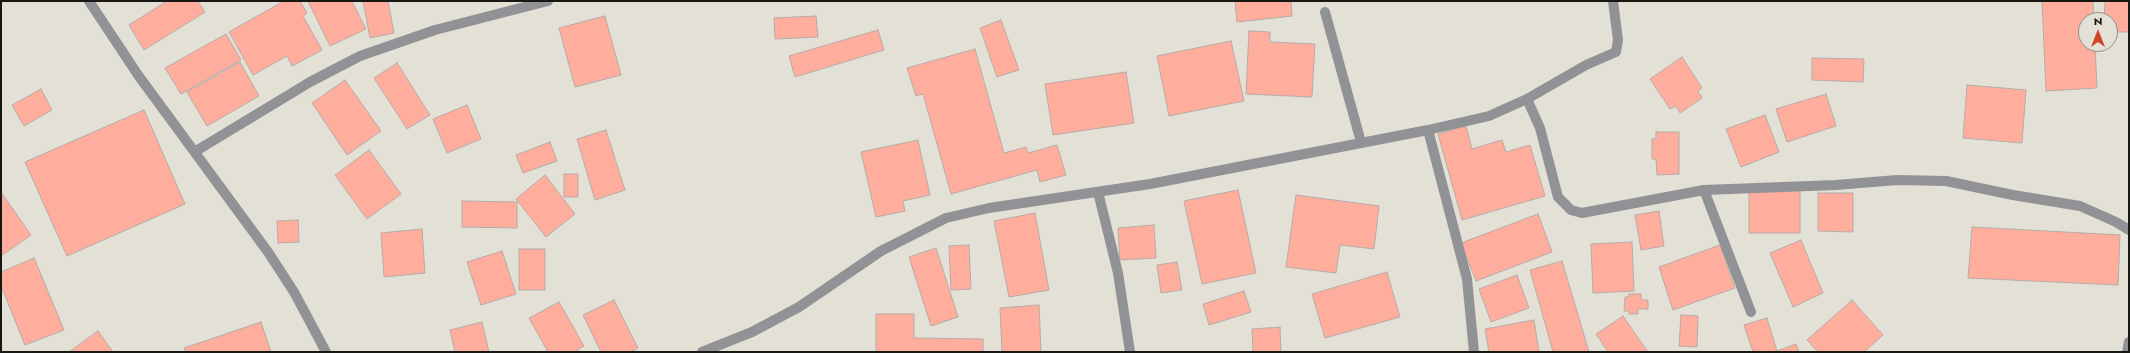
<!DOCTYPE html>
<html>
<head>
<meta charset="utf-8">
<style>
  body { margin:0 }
  #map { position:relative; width:2130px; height:353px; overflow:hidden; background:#e3e0d6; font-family:Jost,sans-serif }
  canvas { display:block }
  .frame { position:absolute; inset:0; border:2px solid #181714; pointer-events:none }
  .north { position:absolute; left:2078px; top:12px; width:40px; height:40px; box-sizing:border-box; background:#e3e0d6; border:1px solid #929088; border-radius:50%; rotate:0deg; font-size:11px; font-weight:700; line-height:16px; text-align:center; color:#181714 }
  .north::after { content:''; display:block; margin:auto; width:14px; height:18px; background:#cf4527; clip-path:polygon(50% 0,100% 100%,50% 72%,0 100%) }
</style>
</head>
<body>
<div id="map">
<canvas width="2130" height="353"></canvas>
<div class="frame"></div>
<div class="north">N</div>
</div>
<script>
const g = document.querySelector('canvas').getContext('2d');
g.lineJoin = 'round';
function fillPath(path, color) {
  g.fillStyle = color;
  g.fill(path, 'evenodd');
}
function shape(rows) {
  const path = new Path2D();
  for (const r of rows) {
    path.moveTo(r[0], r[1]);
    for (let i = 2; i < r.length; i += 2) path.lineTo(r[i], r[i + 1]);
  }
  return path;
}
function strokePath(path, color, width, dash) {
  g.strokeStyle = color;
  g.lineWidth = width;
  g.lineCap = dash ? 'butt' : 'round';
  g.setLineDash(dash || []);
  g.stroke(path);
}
const building = shape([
  [167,1,198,1,205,12,144,50,129,25,167,1],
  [284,1,300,1,307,13,303,16,322,50,292,66,287,56,253,75,229,32,284,1],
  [308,1,352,1,366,29,330,46,308,1],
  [363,1,388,1,394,33,370,38,363,1],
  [1235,1,1291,1,1292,16,1237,22,1235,1],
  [2042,1,2093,1,2094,20,2086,20,2086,44,2095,44,2097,88,2046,91,2042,1],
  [2105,1,2129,1,2129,32,2110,32,2110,20,2104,20,2105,1],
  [605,16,621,75,575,87,559,28,605,16],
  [816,16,818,37,775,39,774,18,816,16],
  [1001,20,1019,70,997,77,980,28,1001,20],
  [878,30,884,50,795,77,789,56,878,30],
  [1249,31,1270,32,1270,42,1315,44,1312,97,1246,94,1249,31],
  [226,34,241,60,181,94,165,68,226,34],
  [1231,41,1244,101,1169,116,1157,56,1231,41],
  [975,49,1004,153,1026,147,1028,153,1057,145,1066,175,1040,182,1037,170,951,194,923,94,916,96,907,68,975,49],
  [1682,57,1702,88,1698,91,1702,98,1680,113,1676,106,1670,109,1650,79,1682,57],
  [1812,58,1864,59,1863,82,1812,80,1812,58],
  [240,62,259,96,207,126,187,92,240,62],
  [397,63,430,115,407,129,374,78,397,63],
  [1126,72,1134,123,1053,135,1045,84,1126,72],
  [345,80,381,131,347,155,312,103,345,80],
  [1967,85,2026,90,2022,143,1963,138,1967,85],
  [41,89,52,110,24,126,12,105,41,89],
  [1826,94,1836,126,1787,142,1776,109,1826,94],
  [467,105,481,139,447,153,433,119,467,105],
  [144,110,185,204,67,256,25,162,144,110],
  [1765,115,1779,152,1741,167,1726,129,1765,115],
  [1466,126,1472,149,1502,140,1506,152,1530,145,1545,196,1462,220,1438,134,1466,126],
  [606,130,625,190,595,200,577,139,606,130],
  [1656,132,1679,132,1679,174,1657,175,1656,159,1652,159,1652,139,1656,139,1656,132],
  [918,140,930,195,903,201,905,211,876,217,861,152,918,140],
  [550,142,557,161,523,173,516,155,550,142],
  [369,150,401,194,367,219,335,175,369,150],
  [564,174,578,174,578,197,564,197,564,174],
  [545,175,575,214,546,237,516,199,545,175],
  [1749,189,1800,189,1800,233,1749,233,1749,189],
  [1238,190,1256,273,1202,284,1184,201,1238,190],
  [1,192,31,235,1,256,1,192],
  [1818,193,1853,193,1853,232,1818,231,1818,193],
  [1296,195,1379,206,1374,249,1340,245,1336,273,1286,267,1296,195],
  [462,201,517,202,517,228,462,227,462,201],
  [1659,211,1664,246,1641,250,1635,215,1659,211],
  [1035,213,1049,290,1009,297,994,221,1035,213],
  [1538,214,1552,252,1476,281,1461,243,1538,214],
  [298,220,299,242,278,243,277,221,298,220],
  [1154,225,1156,258,1120,260,1118,228,1154,225],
  [1972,227,2120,235,2118,285,1968,278,1972,227],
  [422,229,425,273,384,277,381,233,422,229],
  [1801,240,1823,293,1793,307,1770,253,1801,240],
  [1632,242,1634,291,1593,293,1591,244,1632,242],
  [969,245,971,289,951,290,949,246,969,245],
  [1720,245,1735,288,1673,310,1659,267,1720,245],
  [936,248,958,317,931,326,909,257,936,248],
  [519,249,545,249,545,290,519,290,519,249],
  [502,251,516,294,481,305,467,262,502,251],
  [34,258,64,330,25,345,1,286,1,272,34,258],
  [1562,261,1589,352,1553,352,1530,270,1562,261],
  [1177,262,1182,290,1161,293,1157,265,1177,262],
  [1387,272,1400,317,1325,338,1312,294,1387,272],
  [1517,275,1529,308,1491,322,1479,289,1517,275],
  [1244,291,1251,312,1209,325,1203,304,1244,291],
  [1629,294,1641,294,1641,300,1648,300,1648,309,1638,309,1638,314,1629,314,1629,311,1624,311,1625,297,1629,297,1629,294],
  [614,300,638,348,631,352,601,352,583,315,614,300],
  [1852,300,1883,335,1864,352,1818,352,1807,340,1852,300],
  [559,302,584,346,574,352,548,352,529,318,559,302],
  [1039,305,1041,352,1002,352,1000,308,1039,305],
  [876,314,914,314,914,338,983,339,983,352,876,352,876,314],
  [1681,315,1698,316,1697,347,1679,346,1681,315],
  [1623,316,1648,352,1608,352,1596,334,1623,316],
  [1767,318,1777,351,1796,344,1799,352,1753,352,1744,325,1767,318],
  [1534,320,1539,352,1489,352,1485,329,1534,320],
  [261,322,271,352,186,352,184,348,261,322],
  [482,322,489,352,455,352,450,330,482,322],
  [1280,327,1281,352,1253,352,1252,329,1280,327],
  [98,331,113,352,69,352,98,331]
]);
const minor = shape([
  [89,1,138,75,268,252,294,292,326,352],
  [1325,12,1361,142],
  [1527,99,1540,128,1558,197,1571,210,1582,213,1704,190,1836,185,1897,180,1946,181,2013,195,2080,206,2116,222,2129,230],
  [1428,130,1467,279,1474,352],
  [196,151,310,82,360,56,435,30,548,1],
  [1704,190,1751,312],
  [1098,192,1118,273,1130,352],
  [702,352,752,332,799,307,881,251,946,218,989,208,1150,184,1428,130,1489,116,1527,99,1586,65,1616,52,1618,40,1613,1],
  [2127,352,2129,342]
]);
fillPath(building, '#ffad9d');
strokePath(building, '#b6aba8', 1);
strokePath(minor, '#909296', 10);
</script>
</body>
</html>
